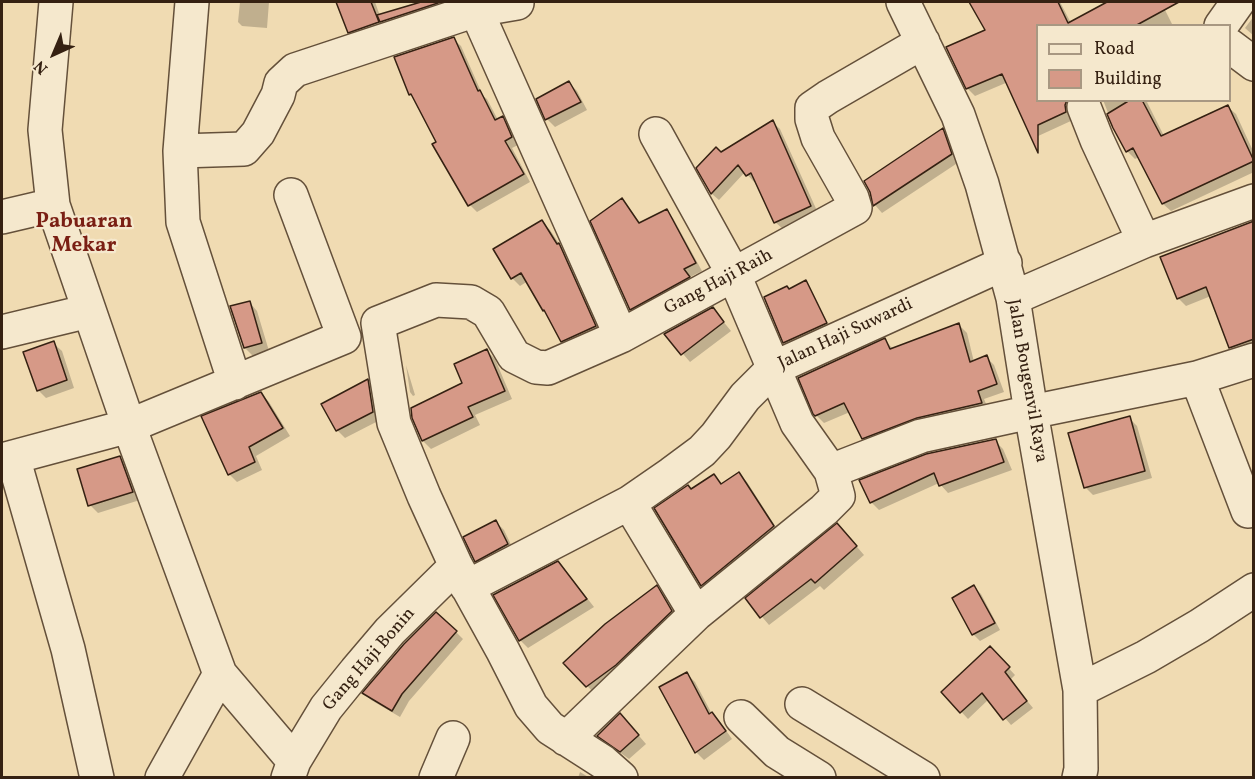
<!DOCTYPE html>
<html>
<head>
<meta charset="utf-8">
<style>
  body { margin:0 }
  #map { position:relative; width:1255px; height:779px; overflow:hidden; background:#f0dbb2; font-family:Vollkorn,serif }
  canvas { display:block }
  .frame { position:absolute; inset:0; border:3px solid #352112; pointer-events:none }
  .legend { position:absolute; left:1036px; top:24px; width:195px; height:78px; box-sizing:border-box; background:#f5e8cd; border:2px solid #a89882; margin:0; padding:8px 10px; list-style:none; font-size:18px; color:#352112 }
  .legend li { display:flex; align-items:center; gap:12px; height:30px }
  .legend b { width:30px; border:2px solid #a89882 }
  .north { position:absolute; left:24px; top:24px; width:60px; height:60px; -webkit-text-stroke:4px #f5e8cd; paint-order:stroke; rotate:224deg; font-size:16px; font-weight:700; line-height:24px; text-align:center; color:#352112 }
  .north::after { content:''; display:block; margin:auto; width:21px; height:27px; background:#352112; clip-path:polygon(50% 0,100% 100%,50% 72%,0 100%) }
</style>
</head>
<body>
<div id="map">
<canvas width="1255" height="779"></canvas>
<div class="frame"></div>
<ul class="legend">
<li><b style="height:8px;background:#f5e8cd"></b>Road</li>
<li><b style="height:16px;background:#d69987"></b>Building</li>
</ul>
<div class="north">N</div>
</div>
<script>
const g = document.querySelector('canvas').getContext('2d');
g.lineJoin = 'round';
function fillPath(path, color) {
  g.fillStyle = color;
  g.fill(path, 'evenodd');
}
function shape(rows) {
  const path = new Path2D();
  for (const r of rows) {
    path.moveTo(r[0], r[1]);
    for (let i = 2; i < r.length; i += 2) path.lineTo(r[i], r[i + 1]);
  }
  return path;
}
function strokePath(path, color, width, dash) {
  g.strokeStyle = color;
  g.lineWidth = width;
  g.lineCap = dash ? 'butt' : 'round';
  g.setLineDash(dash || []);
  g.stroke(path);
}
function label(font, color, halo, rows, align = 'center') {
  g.font = font + ' Vollkorn,serif';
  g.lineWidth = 4.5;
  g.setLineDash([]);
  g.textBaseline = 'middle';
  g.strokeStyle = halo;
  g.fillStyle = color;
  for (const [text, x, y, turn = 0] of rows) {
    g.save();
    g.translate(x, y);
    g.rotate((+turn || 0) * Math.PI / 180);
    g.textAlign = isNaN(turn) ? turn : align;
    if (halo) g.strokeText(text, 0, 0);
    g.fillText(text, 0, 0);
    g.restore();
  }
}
const shadow = shape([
  [240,2,269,2,267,28,242,26,238,22],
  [337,2,375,2,380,16,426,2,438,2,441,7,357,40,349,32],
  [970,2,1060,2,1071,23,1110,2,1161,2,1173,26,1038,26,1038,100,1080,100,1073,120,1036,137,1008,82,975,96,967,88,987,31],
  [1254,16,1254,36,1245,28],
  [453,39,461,46,483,96,487,99,498,120,502,118,510,125,518,145,512,148,530,182,477,212,470,205,416,100,410,94,396,58],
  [569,83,577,91,587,110,555,127,547,119,538,99],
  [1103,100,1146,100,1164,136,1228,107,1236,114,1254,153,1254,172,1171,211,1163,204,1139,157,1135,159,1127,151,1114,128],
  [772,122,780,129,818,213,783,229,775,222,756,181,754,182,745,172,719,200,712,194,698,168],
  [942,130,950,138,959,162,882,213,875,205,871,192],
  [622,200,629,208,641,224,666,211,673,218,702,271,690,277,696,285,638,316,631,309],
  [542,222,550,230,560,245,567,253,603,334,571,349,563,341,549,315,544,310,528,281,520,286,512,278],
  [1254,227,1254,350,1238,356,1230,347,1211,296,1186,306,1178,298],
  [806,282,809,286,829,327,788,346,785,342,766,298,789,290],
  [249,302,257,311,269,351,253,356,245,348],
  [713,309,731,331,690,362,666,334],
  [959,325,967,333,974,362,986,357,994,365,1004,392,984,399,989,411,872,446,864,438,850,412,824,423,816,415,885,340,893,349],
  [53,343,62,351,74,388,46,398,38,390],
  [487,351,495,359,512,399,475,415,480,425,431,449,423,441,414,417,464,384],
  [406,365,415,395,413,396,410,392],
  [368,381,376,389,380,420,345,438,337,430],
  [261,393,269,402,290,436,256,456,262,470,237,482,229,474],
  [1129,418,1137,426,1152,478,1093,495,1085,487],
  [995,441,1003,449,1012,470,948,493,939,483,879,510,871,502],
  [120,458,128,466,140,500,98,513,90,505],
  [739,474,747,482,781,535,710,593,702,585,692,491,714,476,722,484],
  [496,522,504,530,515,553,484,569,476,561],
  [845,533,864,555,824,590,820,586,769,625,747,599],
  [558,563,566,571,594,607,528,648,520,640,495,595],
  [657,587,665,595,679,620,595,694,565,663],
  [974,587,981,594,1000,630,980,641,973,634],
  [456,632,463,639,409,701,400,717,371,700,364,693],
  [990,648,1015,675,1010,680,1033,708,1011,725,989,699,968,719,943,692],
  [687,674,695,682,712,714,720,722,732,739,704,760,696,752],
  [628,723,646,744,629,759,607,743,599,736],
  [580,772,590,778,578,778]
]);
const building = shape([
  [336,2,371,2,379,22,348,33,336,2],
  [421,2,438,2,438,3,380,22,377,15,421,2],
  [969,2,1058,2,1068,23,1107,2,1179,2,1135,26,1038,26,1038,100,1067,100,1065,105,1066,112,1038,125,1038,153,1002,74,966,89,946,47,985,30,969,2],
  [454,37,478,91,480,90,495,120,503,116,512,137,505,141,524,174,468,206,432,144,436,142,411,94,409,95,394,57,454,37],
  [569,81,581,102,545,120,536,99,569,81],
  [1130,100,1142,100,1161,136,1228,105,1254,161,1162,204,1133,148,1126,152,1113,128,1107,114,1130,100],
  [773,120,811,206,774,223,751,173,746,176,738,165,711,194,696,168,716,147,721,152,773,120],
  [943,128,952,154,873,206,870,192,864,181,943,128],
  [622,198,639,223,667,209,696,263,684,269,690,277,630,310,590,221,622,198],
  [542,220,557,244,559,243,596,326,561,342,544,310,543,311,521,273,511,279,493,249,542,220],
  [1254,221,1254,339,1229,348,1206,287,1177,299,1160,257,1254,221],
  [806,280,827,323,783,343,764,297,787,286,789,289,806,280],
  [250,301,262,343,244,348,230,306,250,301],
  [713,307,724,322,681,355,664,334,713,307],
  [959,323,970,362,987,355,997,384,978,391,982,403,917,418,862,439,844,403,815,416,813,414,798,378,885,338,890,349,959,323],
  [54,341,67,380,37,391,23,352,54,341],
  [487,349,505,391,468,407,473,417,422,441,412,418,411,408,462,383,454,364,487,349],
  [368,379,373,412,336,431,321,404,368,379],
  [261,392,283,428,249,447,255,462,228,475,201,416,261,392],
  [1130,416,1145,471,1084,488,1068,433,1130,416],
  [996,439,1004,462,939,486,934,473,870,503,859,480,926,454,996,439],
  [120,456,133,492,88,506,77,469,120,456],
  [739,472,774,526,701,586,654,508,688,485,691,489,714,474,721,484,739,472],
  [496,520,508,544,475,562,463,537,496,520],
  [837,523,857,546,815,583,811,579,760,618,745,598,837,523],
  [558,561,587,599,519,641,493,595,558,561],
  [657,585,672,611,616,665,586,687,563,663,605,624,657,585],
  [974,585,995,623,972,635,952,598,974,585],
  [436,612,457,631,402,694,392,711,362,693,404,644,436,612],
  [990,646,1010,667,1005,672,1027,701,1003,720,982,693,960,713,941,692,990,646],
  [687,672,709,714,712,712,726,731,695,753,659,687,687,672],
  [620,713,639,735,620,752,597,736,620,713]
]);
const minor = shape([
  [56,2,45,130,53,205,129,426,220,674,294,761,288,778],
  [192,2,180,151,183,222,235,383],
  [903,2,958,115,982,184,1013,298,1031,412,1080,690,1081,769,1079,778],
  [476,10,621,336],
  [1221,26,1238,2],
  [1230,46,1254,64],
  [1084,107,1097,140,1144,241],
  [180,151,244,149,258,133,278,95,281,83,295,70,476,10,517,3],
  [2,217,53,205],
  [1013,298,1144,241,1254,201],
  [2,332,89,311],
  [1197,378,1248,511],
  [13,457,68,649,97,778],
  [2,460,129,426,344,337,291,195],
  [831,471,921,436,1031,412,1197,378,1254,360],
  [629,503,696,614],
  [467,587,629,503,671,474,702,451,716,436,745,397,774,368,1005,263],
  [1080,690,1146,657,1199,626,1254,590],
  [802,704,923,778],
  [741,717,777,752,819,778],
  [566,739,696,614,824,510,838,496,831,471,797,423,734,275,656,134],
  [294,761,326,708,356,671,390,631,456,566],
  [162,778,220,674],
  [436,778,453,738],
  [621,778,603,762,550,728,531,706,503,651,456,566,424,496,394,423,378,323,436,300,471,302,488,312,514,356,536,367,548,368,621,336,855,208,852,198,818,138,812,119,812,108,828,97,923,42]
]);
const streetNames = [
  ["Gang Haji Raih",719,283,-28],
  ["Jalan Haji Suwardi",846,335,-25],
  ["Jalan Bougenvil Raya",1026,381,80],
  ["Gang Haji Bonin",370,660,-49]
];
const quarterNames = [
  ["Pabuaran",84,223],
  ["Mekar",84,247]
];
fillPath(shadow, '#0003');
fillPath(building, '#d69987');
strokePath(building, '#352112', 1.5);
strokePath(minor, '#64503a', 36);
strokePath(minor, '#f5e8cd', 33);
label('18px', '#352112', '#f5e8cd', streetNames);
label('bold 21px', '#7a1f14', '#f5e8cd', quarterNames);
</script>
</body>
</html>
